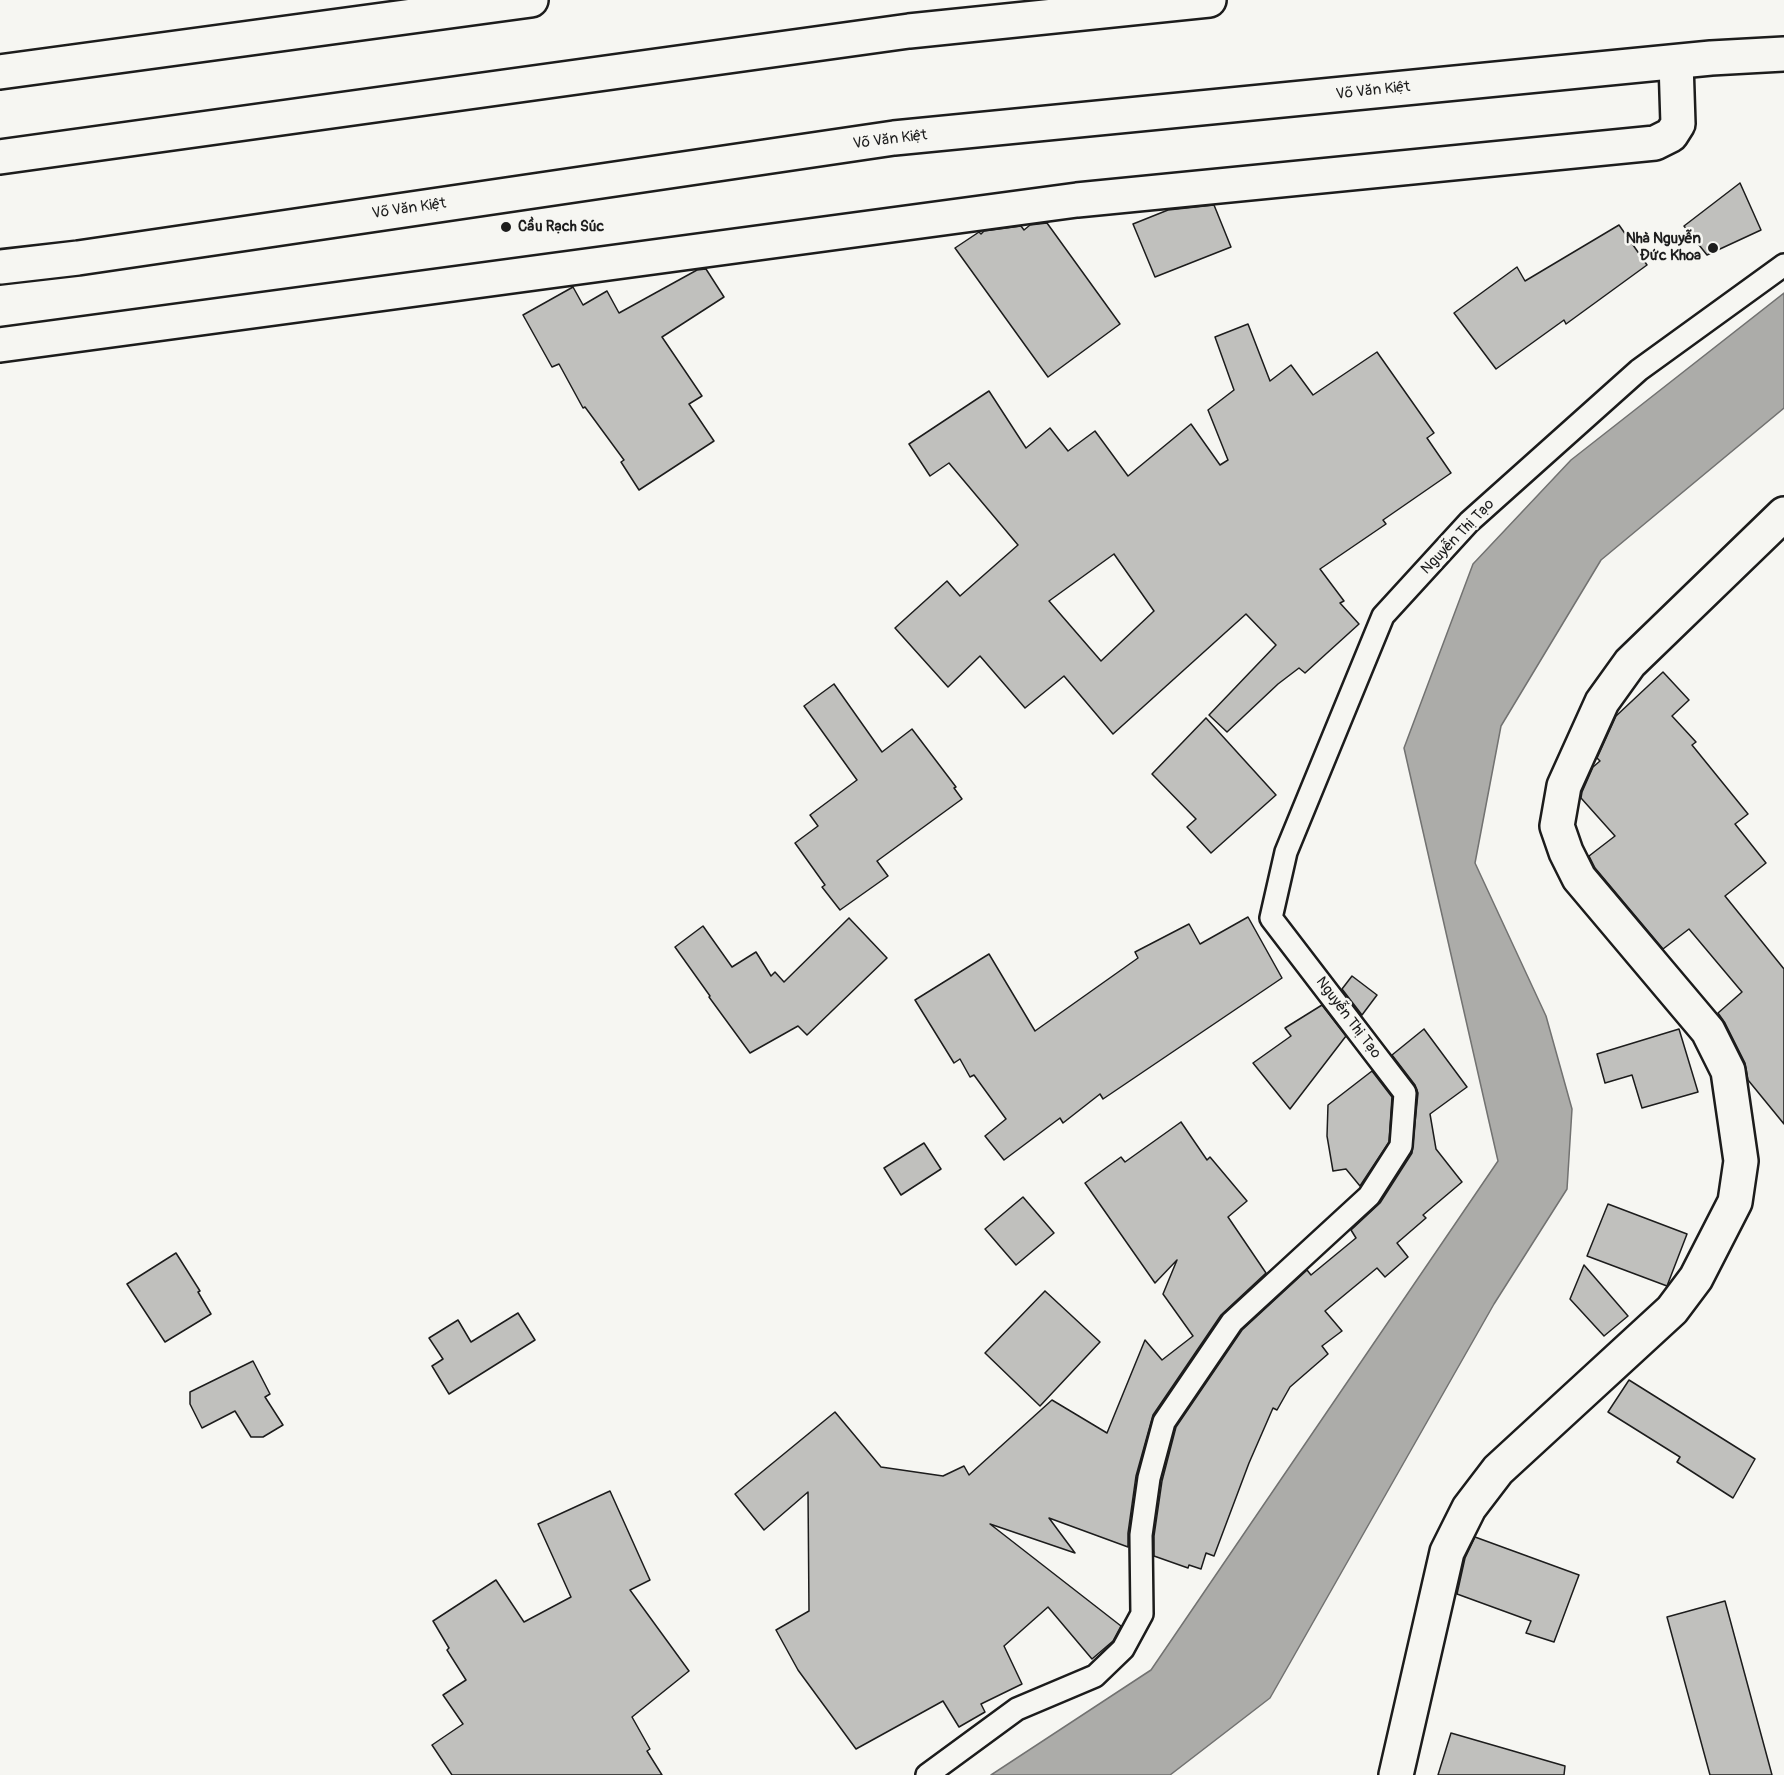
<!DOCTYPE html>
<html>
<head>
<meta charset="utf-8">
<style>
  body { margin:0 }
  canvas { display:block; background:#f6f6f2 }
</style>
</head>
<body>
<canvas width="1784" height="1775"></canvas>
<script>
const g = document.querySelector('canvas').getContext('2d');
g.lineJoin = 'round';
function fillPath(path, color) {
  g.fillStyle = color;
  g.fill(path, 'evenodd');
}
function shape(rows) {
  const path = new Path2D();
  for (const r of rows) {
    path.moveTo(r[0], r[1]);
    for (let i = 2; i < r.length; i += 2) path.lineTo(r[i], r[i + 1]);
  }
  return path;
}
function strokePath(path, color, width, dash) {
  g.strokeStyle = color;
  g.lineWidth = width;
  g.lineCap = dash ? 'butt' : 'round';
  g.setLineDash(dash || []);
  g.stroke(path);
}
function label(font, color, halo, rows, align = 'center') {
  g.font = font + ' Pangolin,sans-serif';
  g.lineWidth = 5;
  g.setLineDash([]);
  g.textBaseline = 'middle';
  g.strokeStyle = halo;
  g.fillStyle = color;
  for (const [text, x, y, turn = 0] of rows) {
    g.save();
    g.translate(x, y);
    g.rotate((+turn || 0) * Math.PI / 180);
    g.textAlign = isNaN(turn) ? turn : align;
    if (halo) g.strokeText(text, 0, 0);
    g.fillText(text, 0, 0);
    g.restore();
  }
}
const water = shape([
  [1784,293,1784,408,1601,560,1501,726,1475,863,1546,1016,1572,1109,1567,1189,1494,1304,1270,1698,1170,1775,991,1775,1151,1670,1498,1161,1404,748,1473,564,1571,460,1784,293]
]);
const building = shape([
  [1740,183,1761,230,1707,255,1684,226,1740,183],
  [1214,205,1231,247,1155,277,1133,224,1168,210,1214,205],
  [1047,223,1120,324,1048,377,955,248,979,232,981,234,984,231,1021,226,1024,230,1030,225,1047,223],
  [1619,225,1647,265,1566,324,1564,320,1496,369,1454,313,1517,267,1525,281,1619,225],
  [706,269,724,297,662,337,702,396,689,404,714,441,639,490,621,462,624,460,585,407,583,408,559,364,552,367,523,315,573,287,583,305,607,291,619,313,697,270,706,269],
  [1248,324,1270,381,1291,365,1313,395,1377,352,1434,433,1427,438,1451,473,1383,520,1386,524,1320,569,1344,601,1340,603,1359,624,1305,673,1299,668,1278,684,1227,732,1209,715,1276,645,1246,614,1113,734,1064,676,1025,708,980,656,948,687,895,628,947,581,960,596,1018,545,949,463,930,476,909,444,989,391,1026,448,1050,428,1068,451,1095,431,1128,476,1191,424,1220,465,1228,460,1208,410,1234,390,1215,337,1248,324],
  [1114,554,1154,611,1101,661,1049,601,1114,554],
  [1663,672,1689,700,1672,716,1696,742,1692,745,1748,814,1735,824,1766,863,1725,896,1784,969,1784,1124,1748,1080,1745,1063,1725,1023,1718,1013,1742,992,1689,929,1663,949,1595,868,1589,856,1615,836,1581,798,1582,792,1593,767,1600,761,1597,758,1616,716,1663,672],
  [834,684,882,752,912,729,956,787,954,788,962,799,877,861,888,876,840,910,822,887,825,885,795,843,818,826,810,815,857,780,804,706,834,684],
  [1206,718,1276,795,1211,853,1187,827,1196,819,1152,774,1206,718],
  [1248,917,1282,978,1103,1099,1100,1094,1063,1123,1060,1118,1004,1160,985,1136,1006,1119,974,1075,970,1077,960,1059,954,1063,915,1000,989,954,1035,1031,1138,958,1135,952,1189,924,1200,944,1248,917],
  [849,918,887,958,807,1035,798,1026,750,1053,709,997,710,996,675,947,703,926,732,967,756,952,771,976,775,972,784,982,849,918],
  [1352,976,1377,995,1362,1015,1342,989,1352,976],
  [1322,1005,1346,1036,1290,1109,1253,1063,1291,1036,1285,1028,1322,1005],
  [1424,1029,1467,1087,1430,1114,1436,1149,1462,1182,1423,1215,1426,1218,1397,1243,1408,1257,1385,1277,1377,1268,1325,1311,1342,1331,1322,1346,1328,1354,1290,1387,1277,1410,1273,1408,1249,1463,1214,1556,1206,1553,1201,1569,1189,1565,1188,1568,1154,1556,1154,1536,1162,1481,1176,1427,1242,1330,1307,1270,1311,1275,1356,1238,1351,1230,1380,1203,1412,1153,1418,1093,1415,1085,1392,1055,1424,1029],
  [1679,1029,1698,1092,1642,1108,1632,1075,1605,1083,1597,1054,1679,1029],
  [1372,1071,1392,1097,1389,1142,1360,1186,1346,1169,1333,1171,1327,1136,1328,1105,1372,1071],
  [1181,1122,1207,1160,1210,1157,1247,1201,1228,1217,1266,1273,1221,1315,1153,1415,1136,1476,1128,1533,1128,1547,1049,1518,1075,1553,990,1524,1121,1626,1113,1641,1092,1659,1048,1607,1004,1646,1022,1684,981,1704,985,1712,959,1727,943,1701,856,1749,798,1670,776,1630,809,1611,808,1492,764,1530,735,1494,835,1412,881,1467,943,1476,964,1466,969,1475,1052,1400,1107,1433,1145,1340,1162,1360,1193,1336,1163,1294,1177,1260,1155,1283,1085,1183,1121,1157,1125,1162,1181,1122],
  [924,1143,941,1169,901,1195,884,1168,924,1143],
  [1023,1197,1054,1233,1016,1265,985,1229,1023,1197],
  [1608,1204,1687,1234,1667,1286,1587,1256,1608,1204],
  [176,1253,200,1291,198,1292,211,1314,165,1342,127,1284,176,1253],
  [1584,1265,1628,1316,1604,1336,1570,1299,1584,1265],
  [1045,1291,1100,1342,1040,1406,985,1353,1045,1291],
  [518,1313,535,1340,449,1394,432,1366,443,1359,429,1338,458,1320,471,1342,518,1313],
  [253,1361,270,1394,265,1397,283,1425,263,1437,251,1437,235,1411,202,1428,190,1404,190,1392,253,1361],
  [1629,1380,1755,1459,1733,1498,1677,1462,1680,1457,1608,1412,1629,1380],
  [610,1491,650,1580,630,1590,689,1671,632,1717,650,1749,647,1751,662,1775,452,1775,432,1745,463,1724,443,1695,466,1680,447,1650,449,1648,433,1621,496,1580,524,1622,571,1597,538,1524,610,1491],
  [1475,1537,1579,1575,1554,1642,1526,1633,1531,1621,1457,1594,1465,1558,1475,1537],
  [1725,1601,1772,1775,1710,1775,1667,1617,1725,1601],
  [1451,1733,1565,1766,1564,1775,1438,1775,1451,1733]
]);
const lane = shape([
  [927,1775,1017,1709,1095,1676,1123,1649,1142,1614,1141,1535,1149,1478,1164,1422,1232,1322,1369,1196,1401,1146,1405,1093,1271,918,1286,852,1383,616,1469,522,1639,370,1784,265]
]);
const street = shape([
  [0,72,531,0],
  [0,345,1077,200,1655,143,1671,135,1678,124,1676,62],
  [1396,1775,1447,1552,1469,1508,1498,1470,1672,1310,1696,1278,1735,1202,1741,1161,1728,1071,1708,1031,1579,878,1566,852,1557,826,1564,786,1602,702,1630,663,1784,514]
]);
const secondary = shape([
  [0,157,909,31,1209,0],
  [0,267,78,258,894,138,1711,58,1784,54]
]);
const markers = [
  [506,227,6,"#1c1c1c"],
  [1713,248,6,"#1c1c1c"]
];
const streetNames = [
  ["Võ Văn Kiệt",1373,91,-6],
  ["Võ Văn Kiệt",890,140,-7],
  ["Võ Văn Kiệt",409,209,-8],
  ["Nguyễn Thị Tạo",1458,537,-46],
  ["Nguyễn Thị Tạo",1348,1018,53]
];
const poiNames = [
  ["Cầu Rạch Súc",518,227],
  ["Nhà Nguyễn",1701,239,"right"],
  ["Đức Khoa",1701,256,"right"]
];
fillPath(water, '#acaca9');
strokePath(water, '#727271', 1.5);
fillPath(building, '#c0c0bd');
strokePath(building, '#1c1c1c', 1.5);
strokePath(lane, '#1c1c1c', 26);
strokePath(street, '#1c1c1c', 38);
strokePath(secondary, '#1c1c1c', 38);
strokePath(lane, '#f6f6f2', 21);
strokePath(street, '#f6f6f2', 33);
strokePath(secondary, '#f6f6f2', 33);
for (const [x, y, r, color] of markers) {
  const dot = new Path2D();
  dot.arc(x, y, r, 0, 2 * Math.PI);
  g.fillStyle = color;
  g.fill(dot);
  strokePath(dot, '#f6f6f2', 2);
}
label('15px', '#1c1c1c', '#f6f6f2', streetNames);
label('bold 15px', '#1c1c1c', '#f6f6f2', poiNames, 'left');
</script>
</body>
</html>
